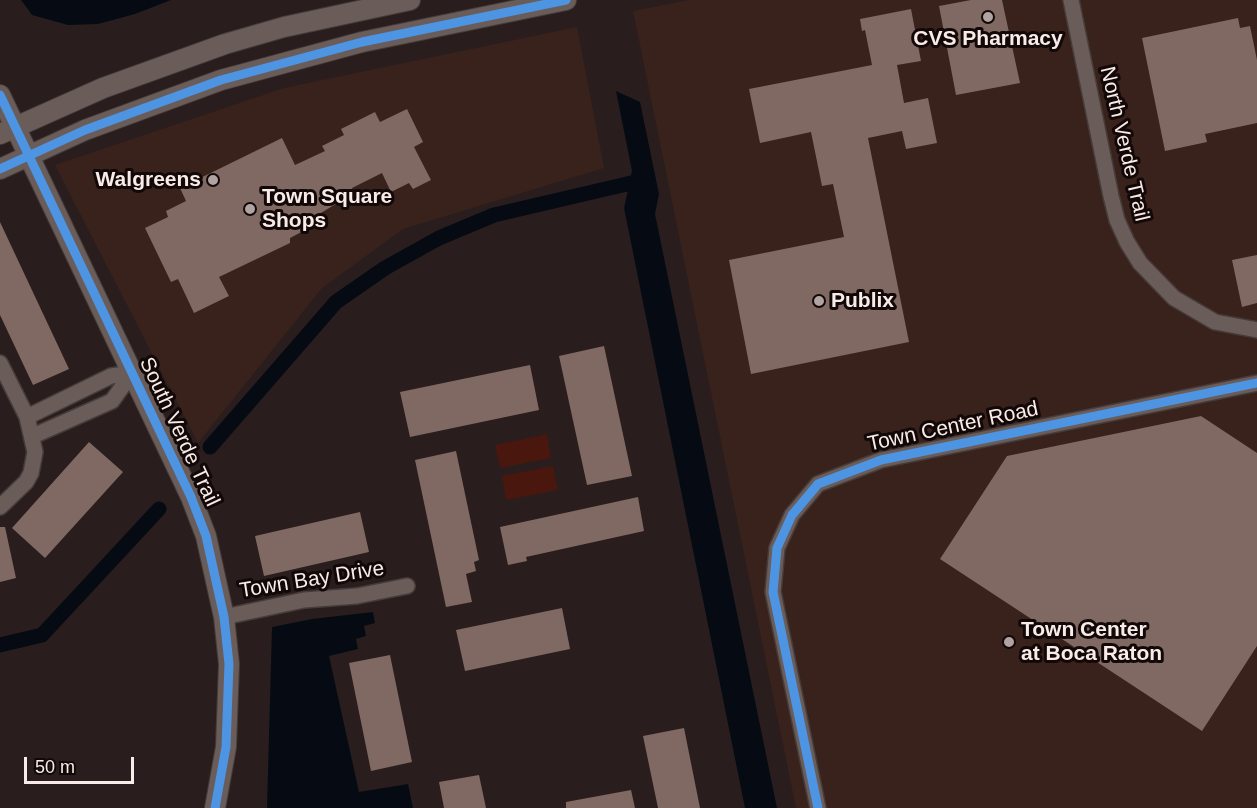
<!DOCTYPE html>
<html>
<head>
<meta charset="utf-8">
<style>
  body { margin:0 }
  #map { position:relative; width:1257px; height:808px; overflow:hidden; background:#291e1d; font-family:Arial,sans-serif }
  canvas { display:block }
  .scale { position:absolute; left:24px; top:757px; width:110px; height:27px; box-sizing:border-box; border:3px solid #f8ebe8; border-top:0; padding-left:8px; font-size:18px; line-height:21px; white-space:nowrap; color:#f8ebe8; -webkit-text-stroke:4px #110807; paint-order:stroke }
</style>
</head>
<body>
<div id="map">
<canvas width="1257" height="808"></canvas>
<div class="scale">50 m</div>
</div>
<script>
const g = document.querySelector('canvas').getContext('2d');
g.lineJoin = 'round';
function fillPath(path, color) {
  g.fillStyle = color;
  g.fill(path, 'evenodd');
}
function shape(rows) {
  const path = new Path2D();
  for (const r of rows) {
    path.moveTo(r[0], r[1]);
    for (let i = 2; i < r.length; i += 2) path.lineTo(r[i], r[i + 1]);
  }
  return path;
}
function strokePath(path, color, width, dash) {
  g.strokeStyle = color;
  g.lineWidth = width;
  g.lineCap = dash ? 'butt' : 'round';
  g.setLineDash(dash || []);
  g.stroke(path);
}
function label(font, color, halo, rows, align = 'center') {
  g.font = font + ' Arial,sans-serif';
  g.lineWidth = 6;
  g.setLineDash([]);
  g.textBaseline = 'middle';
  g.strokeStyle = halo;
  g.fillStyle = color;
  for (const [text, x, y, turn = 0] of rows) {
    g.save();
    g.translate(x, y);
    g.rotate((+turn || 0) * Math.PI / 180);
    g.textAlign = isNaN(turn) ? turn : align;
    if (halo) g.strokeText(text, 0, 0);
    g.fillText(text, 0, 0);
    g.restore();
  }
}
const built = shape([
  [689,0,1257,0,1257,808,796,808,633,11],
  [577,27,604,168,403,229,322,288,198,443,55,165,284,88]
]);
const green = shape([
  [547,434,551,458,500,468,495,445],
  [553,466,558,490,506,500,502,476]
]);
const water = shape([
  [21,0,171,0,135,14,98,24,68,25,32,15],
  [616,91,640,102,659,194,655,214,777,808,745,808,624,208,632,171],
  [373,612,375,623,364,626,366,636,356,639,358,649,329,656,359,792,408,784,413,808,267,808,272,627,312,619]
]);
const canal = shape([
  [210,447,336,302,385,268,439,238,494,215,644,180],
  [0,645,42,635,159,509]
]);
const building = shape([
  [971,0,1002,0,1020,83,956,95,939,6],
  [911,9,921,61,897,65,904,103,928,98,937,143,906,149,902,131,868,138,909,342,751,374,729,260,844,237,833,184,822,186,811,132,760,143,749,89,872,65,865,30,862,31,860,19],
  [1238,18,1240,28,1250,26,1257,60,1257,123,1205,134,1207,142,1165,151,1142,38],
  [407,109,423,142,414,147,431,180,413,189,409,183,391,192,382,173,352,188,354,193,311,219,315,225,290,238,290,243,219,277,229,296,194,313,178,279,171,282,145,228,168,217,166,211,186,201,180,188,282,138,295,165,325,151,322,146,344,135,341,129,375,112,380,122],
  [0,222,69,369,33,385,0,315],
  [1257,255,1257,303,1242,307,1232,260],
  [604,346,632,476,587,485,559,356],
  [530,365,539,410,410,437,400,392],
  [1201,416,1257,453,1257,646,1202,731,940,559,1007,456],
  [89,442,123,472,45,558,12,528],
  [456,451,479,560,474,562,476,571,466,574,472,602,446,607,415,460],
  [638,497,644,531,526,557,527,561,508,565,500,527],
  [360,512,369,552,264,576,255,536],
  [0,527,5,527,16,578,0,582],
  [562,608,570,649,465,671,456,630],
  [390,655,412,762,371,771,349,663],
  [684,728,700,808,658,808,643,736],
  [479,775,486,808,444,808,439,782],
  [631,790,635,808,566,808,566,802]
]);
const minor = shape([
  [1071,0,1111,196,1117,220,1127,242,1140,263,1174,298,1215,322,1257,330],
  [0,363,27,417,35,452,31,473,26,482,0,507],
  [27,417,111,376,132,373],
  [33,436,112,401,132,373],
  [224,617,304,600,357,596,407,586],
  [818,808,773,592,777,548,792,515,818,484,881,460,1257,383]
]);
const tertiary = shape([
  [0,95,191,497,206,536,224,617,229,664,226,747,215,808],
  [0,134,103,88,225,44,284,27,410,0],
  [0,169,85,130,221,80,362,42,566,0]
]);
const cycleway = shape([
  [0,95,191,497,206,536,224,617,229,664,226,747,215,808],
  [0,169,85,130,221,80,362,42,566,0],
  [818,808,773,592,777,548,792,515,818,484,881,460,1257,383]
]);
const markers = [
  [988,17,6,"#b0a3a1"],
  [213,180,6,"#b0a3a1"],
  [250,209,6,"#b0a3a1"],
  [819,301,6,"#b0a3a1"],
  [1009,642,6,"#b0a3a1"]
];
const poiNames = [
  ["CVS Pharmacy",988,39,"center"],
  ["Walgreens",201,180,"right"],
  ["Town Square",262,197],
  ["Shops",262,221],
  ["Publix",831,301],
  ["Town Center",1021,630],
  ["at Boca Raton",1021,654]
];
const streetNames = [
  ["North Verde Trail",1124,144,77],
  ["Town Center Road",953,427,-12],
  ["South Verde Trail",179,432,65],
  ["Town Bay Drive",312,580,-9]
];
fillPath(built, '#39211c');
fillPath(green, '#4a170e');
fillPath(water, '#060b13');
strokePath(canal, '#060b13', 15);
fillPath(building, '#806863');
strokePath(minor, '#453c3a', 18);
strokePath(tertiary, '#453c3a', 22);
strokePath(minor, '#6a5c59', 15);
strokePath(tertiary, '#6a5c59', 20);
strokePath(cycleway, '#4d94e3', 9);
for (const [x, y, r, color] of markers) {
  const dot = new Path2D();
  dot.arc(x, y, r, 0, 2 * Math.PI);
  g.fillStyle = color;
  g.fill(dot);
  strokePath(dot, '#110807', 2);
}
label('bold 21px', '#f8ebe8', '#110807', poiNames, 'left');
label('21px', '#f8ebe8', '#110807', streetNames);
</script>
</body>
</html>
